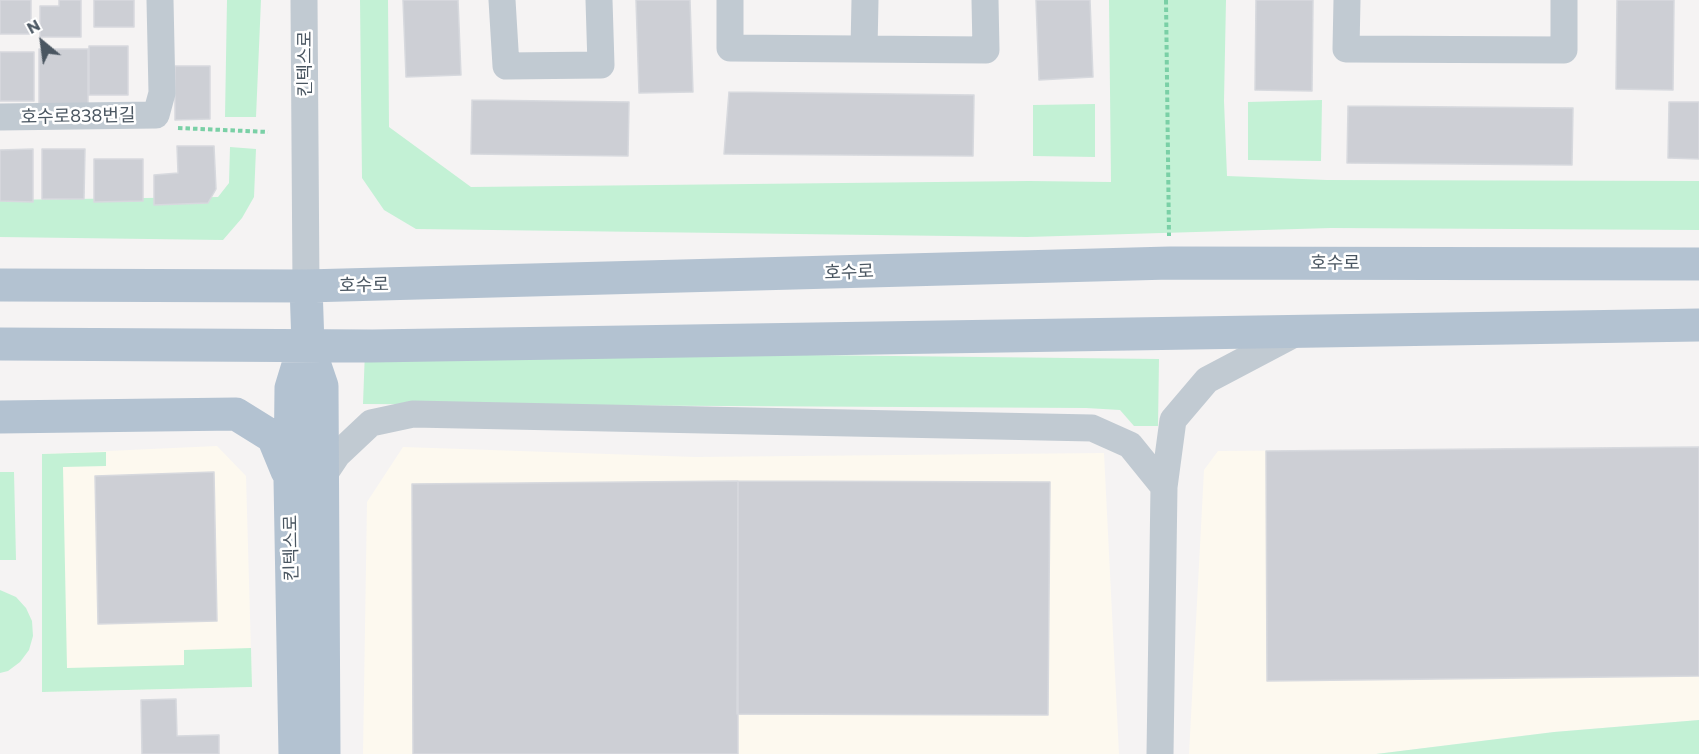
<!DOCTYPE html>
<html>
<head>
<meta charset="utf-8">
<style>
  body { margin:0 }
  #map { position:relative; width:1699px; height:754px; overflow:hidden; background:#f5f3f3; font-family:Commissioner,sans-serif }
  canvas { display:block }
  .north { position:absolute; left:12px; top:12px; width:60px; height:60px; -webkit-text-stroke:4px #fff; paint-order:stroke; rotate:331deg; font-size:16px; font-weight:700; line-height:24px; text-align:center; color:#4a5661 }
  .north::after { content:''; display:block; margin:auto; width:21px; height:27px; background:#4a5661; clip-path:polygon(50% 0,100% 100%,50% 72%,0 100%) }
</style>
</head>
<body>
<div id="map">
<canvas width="1699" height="754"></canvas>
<div class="north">N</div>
</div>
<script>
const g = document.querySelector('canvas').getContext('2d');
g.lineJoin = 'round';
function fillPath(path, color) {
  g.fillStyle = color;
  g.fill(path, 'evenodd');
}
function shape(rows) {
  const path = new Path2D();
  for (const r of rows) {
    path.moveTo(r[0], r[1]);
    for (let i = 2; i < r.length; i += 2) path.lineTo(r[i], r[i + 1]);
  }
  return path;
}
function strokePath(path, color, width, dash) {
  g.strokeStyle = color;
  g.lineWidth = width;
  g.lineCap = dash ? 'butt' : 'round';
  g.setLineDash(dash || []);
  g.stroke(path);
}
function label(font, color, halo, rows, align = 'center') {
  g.font = font + ' Commissioner,"Noto Sans KR",sans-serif';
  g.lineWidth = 5;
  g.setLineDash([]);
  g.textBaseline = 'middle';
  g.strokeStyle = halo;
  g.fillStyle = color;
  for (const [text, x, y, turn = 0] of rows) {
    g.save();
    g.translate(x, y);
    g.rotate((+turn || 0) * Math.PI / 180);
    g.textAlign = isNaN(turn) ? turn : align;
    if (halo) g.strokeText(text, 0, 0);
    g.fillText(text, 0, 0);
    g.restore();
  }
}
const commercial = shape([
  [217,446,246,476,252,687,42,692,42,454],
  [403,447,695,457,1104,453,1119,754,363,754,367,502],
  [1699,447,1699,720,1553,732,1376,754,1189,754,1204,470,1218,451]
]);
const green = shape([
  [227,0,261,0,256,117,225,117],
  [360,0,388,0,389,127,471,187,1029,181,1111,182,1109,0,1226,0,1224,101,1227,176,1327,180,1699,181,1699,230,1331,228,1027,237,416,229,384,210,362,178],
  [1322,100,1321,161,1248,160,1248,102],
  [1095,104,1095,157,1033,156,1033,105],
  [230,147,256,149,254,197,242,218,223,240,0,237,0,200,218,197,229,183],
  [365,350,1159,359,1158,426,1134,426,1120,410,1086,408,363,404],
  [106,452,106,466,63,467,67,668,184,665,184,650,251,648,252,687,42,692,42,454],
  [0,472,14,472,16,560,0,560],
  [0,590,16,597,26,608,32,621,33,636,29,650,20,662,8,671,0,673],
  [1699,720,1699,754,1376,754,1554,732]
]);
const building = shape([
  [0,0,31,0,31,34,0,34,0,0],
  [59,0,81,0,81,37,40,37,40,6,59,6,59,0],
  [94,0,134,0,134,27,94,27,94,0],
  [403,0,458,0,461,75,406,77,403,0],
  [636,0,690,0,693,92,639,93,636,0],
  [1036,0,1090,0,1093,77,1039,80,1036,0],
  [1256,0,1313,0,1312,91,1255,90,1256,0],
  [1617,0,1674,0,1673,90,1616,89,1617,0],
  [89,46,128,46,128,95,89,95,89,46],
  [39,49,88,49,88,107,39,107,39,49],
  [0,52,34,52,34,101,0,101,0,52],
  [175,66,210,66,210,119,175,120,175,66],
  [729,92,974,95,973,156,724,154,729,92],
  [472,100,629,102,628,156,471,154,472,100],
  [1669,102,1699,102,1699,159,1668,158,1669,102],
  [1348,106,1573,108,1572,165,1347,163,1348,106],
  [177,146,214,146,216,189,208,203,154,205,154,175,178,173,177,146],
  [33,149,33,202,0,201,0,150,33,149],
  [42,149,85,149,84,199,42,199,42,149],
  [94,159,143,159,143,201,94,202,94,159],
  [1699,447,1699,676,1267,681,1266,451,1699,447],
  [214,472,217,621,98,624,95,476,214,472],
  [738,481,738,754,413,754,412,484,738,481],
  [738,481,1050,482,1048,715,737,714,738,481],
  [176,699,177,736,219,735,219,754,142,754,141,700,176,699]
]);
const path = shape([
  [1166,0,1169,236],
  [178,128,268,132]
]);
const minor = shape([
  [304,0,306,286],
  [502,0,506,66,601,65,599,0],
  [730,0,730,48,986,50,985,0],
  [1347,0,1346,49,1564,50,1564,0],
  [864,49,865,0],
  [0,117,156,115,162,93,160,0],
  [323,476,337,455,371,423,413,414,1092,428,1130,445,1164,487],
  [1160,754,1164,487,1173,420,1207,380,1298,332]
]);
const major = shape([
  [0,285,306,286,1170,263,1699,264],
  [306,286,308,345,322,386,324,754],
  [0,344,372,346,1699,325],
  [0,417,236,414,273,437,287,471],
  [295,754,290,480,291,388,298,365,308,345]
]);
const streetNames = [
  ["킨텍스로",305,64,-90],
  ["호수로838번길",78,116,-1],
  ["호수로",1335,263],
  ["호수로",849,272,-2],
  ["호수로",364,285,-1],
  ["킨텍스로",291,548,-91]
];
fillPath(commercial, '#fdf9ef');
fillPath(green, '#c3f1d5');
fillPath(building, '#cdcfd5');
strokePath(building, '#d7d9de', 1.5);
strokePath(path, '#7ad0a6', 4, [4.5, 3]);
strokePath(minor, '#c1cad2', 27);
strokePath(major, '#b3c2d1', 33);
label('18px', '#4a5661', '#fff', streetNames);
</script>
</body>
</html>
